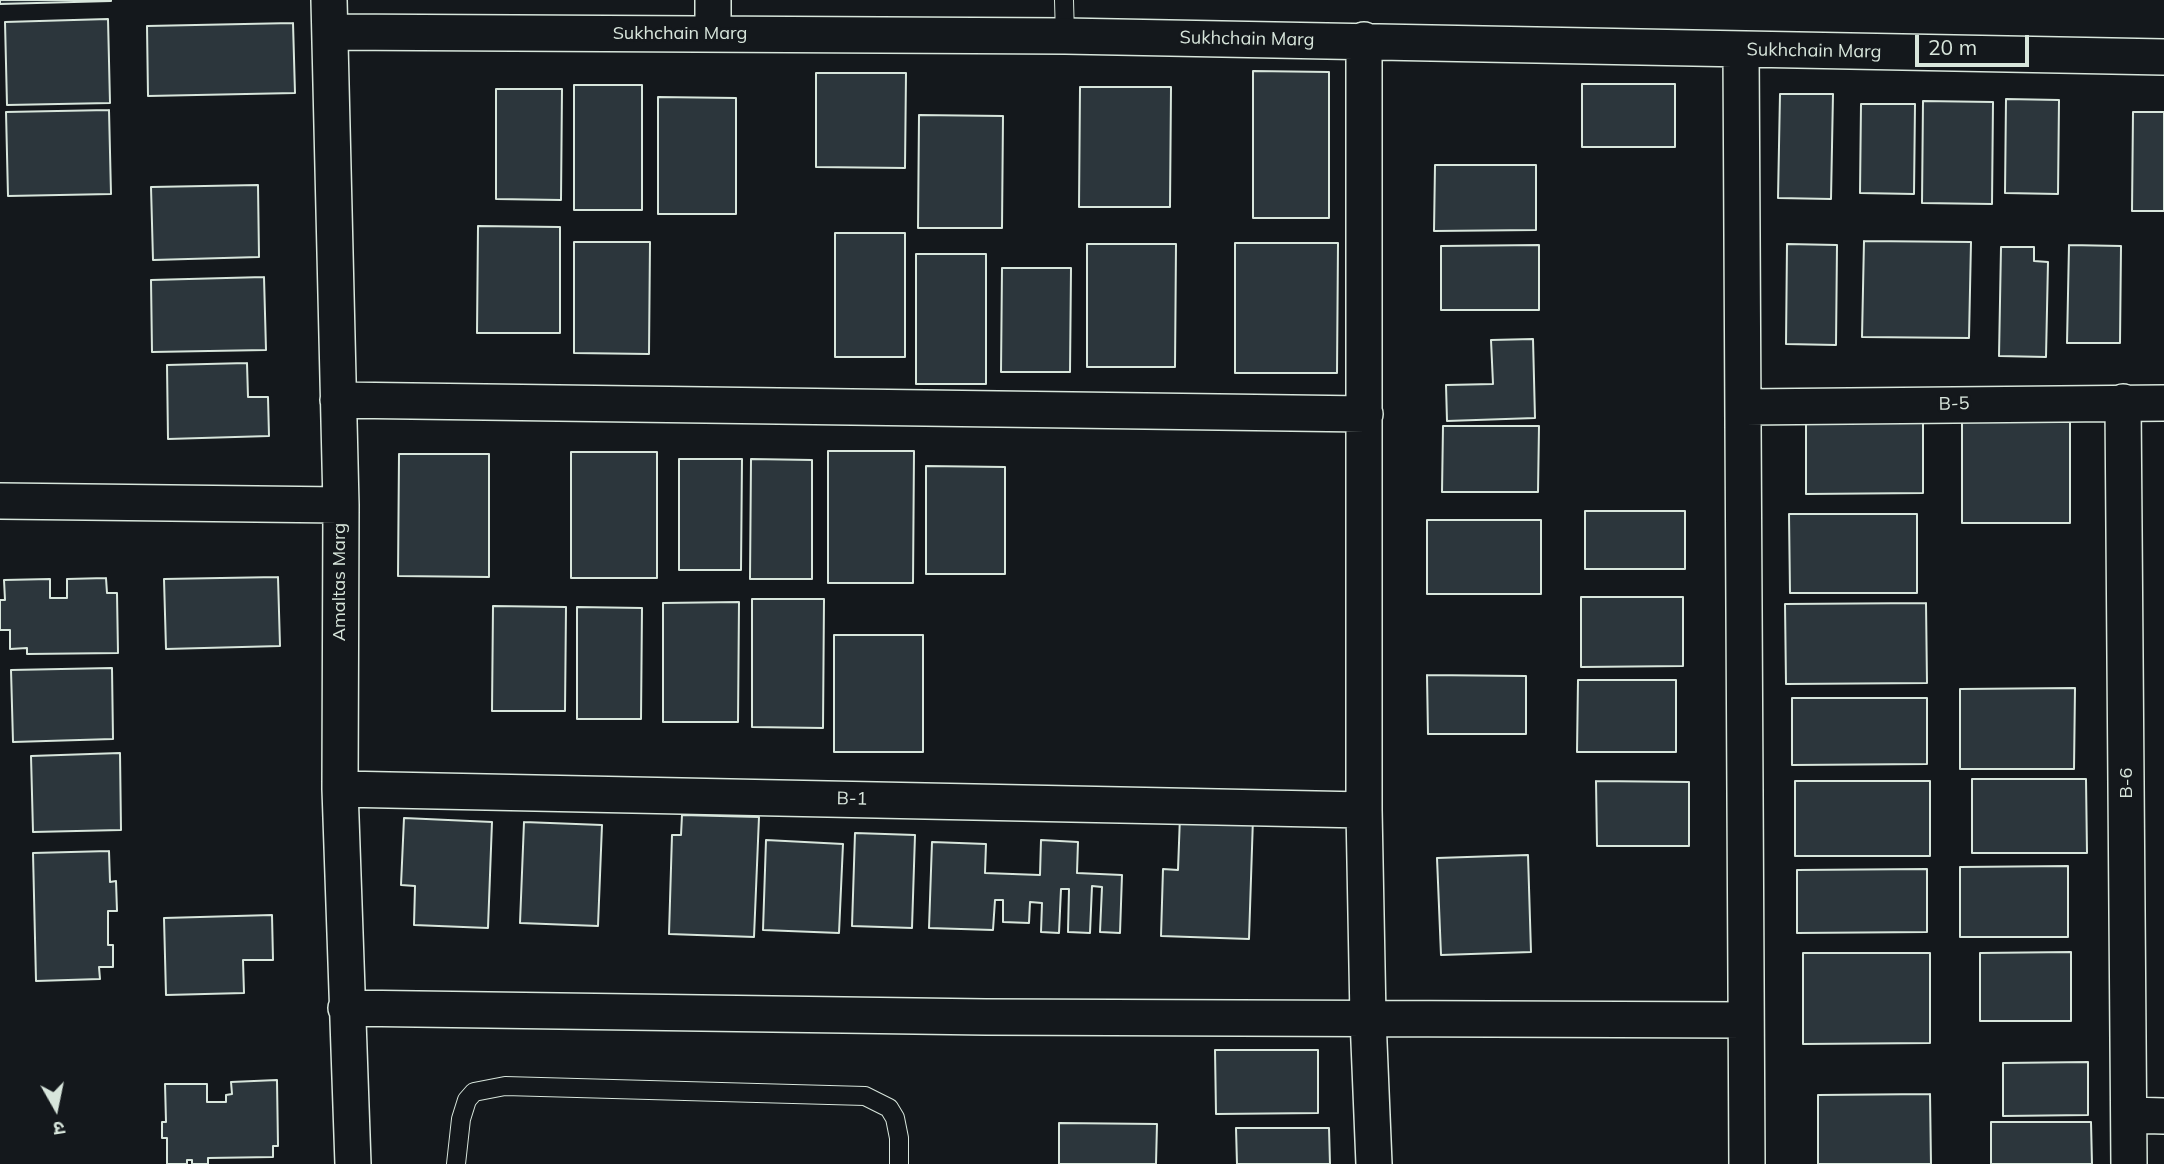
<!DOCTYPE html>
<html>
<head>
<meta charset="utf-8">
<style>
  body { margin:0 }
  #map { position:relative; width:2164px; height:1164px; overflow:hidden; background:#14181c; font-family:Mulish,"Noto Sans Devanagari",sans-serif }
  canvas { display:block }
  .north { position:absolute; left:21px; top:1073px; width:70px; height:70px; -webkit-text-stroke:5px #14181c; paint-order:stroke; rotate:171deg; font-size:19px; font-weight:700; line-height:28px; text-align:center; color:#d8e6dc }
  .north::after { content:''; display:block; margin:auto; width:24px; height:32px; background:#d8e6dc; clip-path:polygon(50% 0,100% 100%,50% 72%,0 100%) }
  .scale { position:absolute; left:1915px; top:35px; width:114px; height:32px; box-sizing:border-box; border:4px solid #d8e6dc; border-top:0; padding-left:9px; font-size:21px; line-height:24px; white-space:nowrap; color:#d8e6dc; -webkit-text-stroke:5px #14181c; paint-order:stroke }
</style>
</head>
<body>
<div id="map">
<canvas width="2164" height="1164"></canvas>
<div class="north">उ</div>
<div class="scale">20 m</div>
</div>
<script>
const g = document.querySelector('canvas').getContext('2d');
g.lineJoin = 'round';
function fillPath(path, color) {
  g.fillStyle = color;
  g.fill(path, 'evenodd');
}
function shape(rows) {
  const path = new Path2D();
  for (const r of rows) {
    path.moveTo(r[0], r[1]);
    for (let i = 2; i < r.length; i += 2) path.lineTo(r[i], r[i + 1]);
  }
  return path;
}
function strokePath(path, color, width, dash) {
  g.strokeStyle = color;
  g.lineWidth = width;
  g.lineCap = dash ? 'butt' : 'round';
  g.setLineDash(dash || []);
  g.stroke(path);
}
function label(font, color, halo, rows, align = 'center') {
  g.font = font + ' Mulish,sans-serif';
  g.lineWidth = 5;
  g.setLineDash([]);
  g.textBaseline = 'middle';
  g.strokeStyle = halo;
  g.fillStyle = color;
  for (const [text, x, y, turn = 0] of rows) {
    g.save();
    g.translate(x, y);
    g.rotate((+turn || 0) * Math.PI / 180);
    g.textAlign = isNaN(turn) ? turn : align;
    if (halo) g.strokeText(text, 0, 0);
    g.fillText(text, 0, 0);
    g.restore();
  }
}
const building = shape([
  [0,0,111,0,111,1,0,4,0,0],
  [108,19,110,103,7,105,5,22,108,19],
  [293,23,295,93,148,96,147,26,293,23],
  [1253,71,1329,72,1329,218,1253,218,1253,71],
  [816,73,906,73,905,168,816,167,816,73],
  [1582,84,1675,84,1675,147,1582,147,1582,84],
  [574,85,642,85,642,210,574,210,574,85],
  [1080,87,1171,87,1170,207,1079,207,1080,87],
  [496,89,562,89,561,200,496,199,496,89],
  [1780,94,1833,94,1831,199,1778,198,1780,94],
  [658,97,736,98,736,214,658,214,658,97],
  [2006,99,2059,100,2058,194,2005,193,2006,99],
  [1923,101,1993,102,1992,204,1922,203,1923,101],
  [1861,104,1915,104,1914,194,1860,193,1861,104],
  [109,110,111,194,8,196,6,112,109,110],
  [2133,112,2164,112,2164,211,2132,211,2133,112],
  [919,115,1003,116,1002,228,918,228,919,115],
  [1435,165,1536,165,1536,230,1434,231,1435,165],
  [258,185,259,257,153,260,151,187,258,185],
  [478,226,560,227,560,333,477,333,478,226],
  [835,233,905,233,905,357,835,357,835,233],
  [1864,241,1971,242,1969,338,1862,337,1864,241],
  [574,242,650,242,649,354,574,353,574,242],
  [1235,243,1338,243,1337,373,1235,373,1235,243],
  [1087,244,1176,244,1175,367,1087,367,1087,244],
  [1787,244,1837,245,1836,345,1786,344,1787,244],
  [1539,245,1539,310,1441,310,1441,246,1539,245],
  [2069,245,2121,246,2120,343,2067,343,2069,245],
  [2001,247,2034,247,2034,261,2048,262,2046,357,1999,356,2001,247],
  [916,254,986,254,986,384,916,384,916,254],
  [1002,268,1071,268,1070,372,1001,372,1002,268],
  [264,277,266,350,152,352,151,280,264,277],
  [1533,339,1535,418,1447,421,1446,385,1493,384,1491,340,1533,339],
  [247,363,248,397,268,397,269,436,168,439,167,365,247,363],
  [1806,416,1923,416,1923,493,1806,494,1806,416],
  [1962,422,2070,422,2070,523,1962,523,1962,422],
  [1443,426,1539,426,1538,492,1442,492,1443,426],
  [828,451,914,451,913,583,828,583,828,451],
  [571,452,657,452,657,578,571,578,571,452],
  [399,454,489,454,489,577,398,576,399,454],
  [679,459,742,459,741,570,679,570,679,459],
  [751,459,812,460,812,579,750,579,751,459],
  [926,466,1005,467,1005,574,926,574,926,466],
  [1585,511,1685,511,1685,569,1585,569,1585,511],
  [1789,514,1917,514,1917,593,1790,593,1789,514],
  [1427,520,1541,520,1541,594,1427,594,1427,520],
  [278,577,280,646,166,649,164,579,278,577],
  [106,578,107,593,117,593,118,653,27,654,27,648,10,649,10,630,0,630,0,600,5,600,4,580,50,579,50,598,67,598,67,579,106,578],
  [1581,597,1683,597,1683,666,1581,667,1581,597],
  [752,599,824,599,823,728,752,727,752,599],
  [739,602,738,722,663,722,663,603,739,602],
  [1926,603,1927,683,1786,684,1785,604,1926,603],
  [493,606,566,607,565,711,492,711,493,606],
  [577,607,642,608,641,719,577,719,577,607],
  [834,635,923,635,923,752,834,752,834,635],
  [112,668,113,739,13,742,11,670,112,668],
  [1427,675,1526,676,1526,734,1428,734,1427,675],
  [1578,680,1676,680,1676,752,1577,752,1578,680],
  [2075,688,2074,769,1960,769,1960,689,2075,688],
  [1792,698,1927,698,1927,764,1792,765,1792,698],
  [120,753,121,830,33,832,31,756,120,753],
  [1972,779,2086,779,2087,853,1972,853,1972,779],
  [1596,781,1689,782,1689,846,1597,846,1596,781],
  [1795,781,1930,781,1930,856,1795,856,1795,781],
  [682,815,759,817,754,937,669,934,672,835,681,835,682,815],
  [1180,816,1253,818,1249,939,1161,936,1163,869,1178,870,1180,816],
  [404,818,492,822,488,928,414,925,415,886,401,885,404,818],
  [524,822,602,825,598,926,520,923,524,822],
  [855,833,915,835,912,928,852,926,855,833],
  [766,840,843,844,839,933,763,930,766,840],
  [1041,840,1078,842,1077,873,1122,875,1120,933,1100,932,1102,887,1092,886,1090,933,1068,932,1069,889,1061,889,1059,933,1041,932,1042,903,1030,902,1029,923,1003,922,1003,900,995,900,993,930,929,928,932,842,986,844,985,873,1040,875,1041,840],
  [109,851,110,882,116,881,117,911,108,911,108,945,113,945,113,967,99,967,100,979,36,981,33,853,109,851],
  [1528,855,1531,952,1441,955,1437,858,1528,855],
  [2068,866,2068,937,1960,937,1960,867,2068,866],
  [1927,869,1927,932,1797,933,1797,870,1927,869],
  [272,915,273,960,243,960,244,993,166,995,164,918,272,915],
  [2071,952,2071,1021,1980,1021,1980,953,2071,952],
  [1803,953,1930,953,1930,1043,1803,1044,1803,953],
  [1215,1050,1318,1050,1318,1113,1216,1114,1215,1050],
  [2088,1062,2088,1115,2003,1116,2003,1063,2088,1062],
  [277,1080,278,1146,273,1146,273,1157,208,1158,208,1164,192,1164,192,1160,187,1160,187,1164,167,1164,167,1138,162,1138,162,1122,166,1122,165,1084,207,1084,207,1102,226,1102,226,1095,232,1094,231,1082,277,1080],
  [1930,1094,1931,1164,1818,1164,1818,1095,1930,1094],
  [1991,1122,2091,1122,2092,1164,1991,1164,1991,1122],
  [1059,1123,1157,1124,1156,1164,1059,1164,1059,1123],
  [1236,1128,1329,1128,1330,1164,1237,1164,1236,1128]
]);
const service = shape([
  [1064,0,1065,36],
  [456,1164,461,1119,467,1100,474,1092,505,1086,865,1096,889,1108,895,1118,899,1138,899,1164]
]);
const minor = shape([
  [329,0,341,505,340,789,353,1164],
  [713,0,713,34],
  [330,32,1065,36,2164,57],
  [1364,40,1364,810,1368,1018,1374,1164],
  [1741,49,1747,1164],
  [338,400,1365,414],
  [2123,402,2129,1164],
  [1745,407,2164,403],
  [0,501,341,505],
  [340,789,1364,810],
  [346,1008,986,1017,1745,1020],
  [2129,1115,2164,1116]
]);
const streetNames = [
  ["Sukhchain Marg",680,34],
  ["Sukhchain Marg",1247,39,1],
  ["Sukhchain Marg",1814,51,1],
  ["B-5",1954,404,-1],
  ["Amaltas Marg",340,582,-90],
  ["B-6",2127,783,-90],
  ["B-1",852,799,1]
];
fillPath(building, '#2c363c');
strokePath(building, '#d8e6dc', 2);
strokePath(service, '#d8e6dc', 20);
strokePath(minor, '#d8e6dc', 38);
strokePath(service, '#14181c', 18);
strokePath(minor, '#14181c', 35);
label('18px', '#d8e6dc', '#14181c', streetNames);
</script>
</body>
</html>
